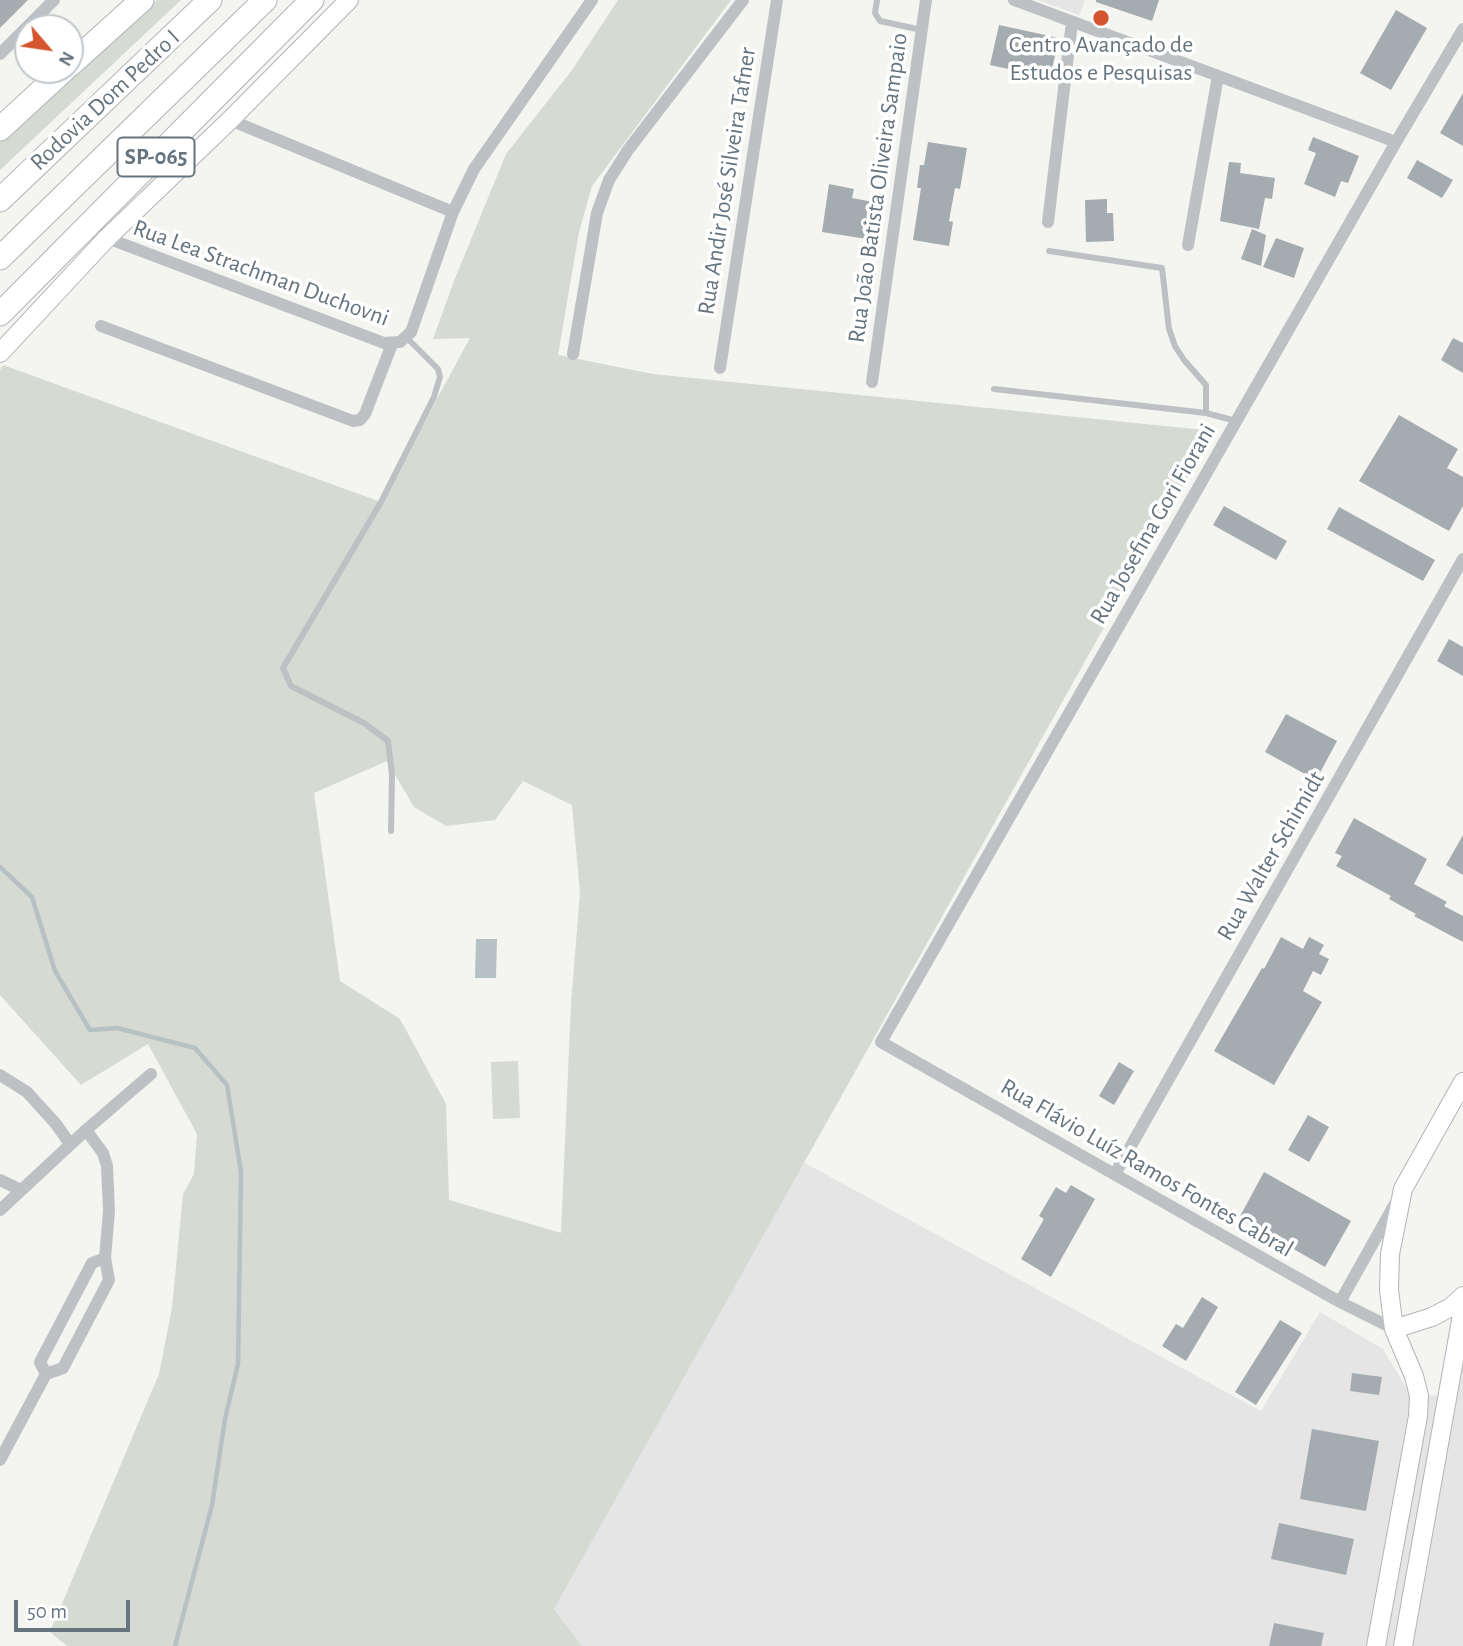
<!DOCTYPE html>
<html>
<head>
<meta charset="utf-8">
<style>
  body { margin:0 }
  #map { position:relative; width:1463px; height:1646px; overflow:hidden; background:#f4f4f0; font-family:"Alegreya Sans",sans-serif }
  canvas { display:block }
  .north { position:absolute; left:14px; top:14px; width:70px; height:70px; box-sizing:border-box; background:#fff; border:2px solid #c1c7cc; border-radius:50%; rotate:119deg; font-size:19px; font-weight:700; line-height:28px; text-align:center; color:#65747f }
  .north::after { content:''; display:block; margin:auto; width:24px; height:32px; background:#d5552f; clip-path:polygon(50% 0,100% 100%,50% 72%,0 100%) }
  .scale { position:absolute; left:14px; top:1600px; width:116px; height:32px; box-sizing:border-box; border:4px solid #65747f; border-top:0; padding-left:9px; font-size:21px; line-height:24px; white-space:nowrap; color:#65747f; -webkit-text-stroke:5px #fff; paint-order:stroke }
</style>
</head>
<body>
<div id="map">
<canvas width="1463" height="1646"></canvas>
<div class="north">N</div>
<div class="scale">50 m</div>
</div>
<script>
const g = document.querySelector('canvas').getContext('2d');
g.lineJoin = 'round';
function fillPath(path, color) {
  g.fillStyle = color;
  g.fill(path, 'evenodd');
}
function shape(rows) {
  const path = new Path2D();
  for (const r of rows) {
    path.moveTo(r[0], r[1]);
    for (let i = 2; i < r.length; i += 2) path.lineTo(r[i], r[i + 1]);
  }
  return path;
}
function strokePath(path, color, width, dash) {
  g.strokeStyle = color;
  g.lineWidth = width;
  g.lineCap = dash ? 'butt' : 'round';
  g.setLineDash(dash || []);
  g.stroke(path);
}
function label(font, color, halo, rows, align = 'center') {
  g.font = font + ' "Alegreya Sans",sans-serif';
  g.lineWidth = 7;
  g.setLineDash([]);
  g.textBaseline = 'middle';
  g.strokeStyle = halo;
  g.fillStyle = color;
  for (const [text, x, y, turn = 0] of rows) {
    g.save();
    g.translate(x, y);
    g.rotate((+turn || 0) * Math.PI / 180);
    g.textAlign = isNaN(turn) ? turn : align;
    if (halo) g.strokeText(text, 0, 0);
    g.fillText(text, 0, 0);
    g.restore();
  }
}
const built = shape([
  [1038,0,1085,0,1079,15],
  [803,1162,1261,1411,1320,1312,1383,1349,1411,1396,1457,1395,1463,1362,1463,1646,582,1646,554,1609]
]);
const green = shape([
  [157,0,181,0,0,170,0,139],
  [618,0,731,0,592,186,579,232,558,355,653,374,1214,431,554,1609,582,1646,67,1646,50,1632,159,1374,172,1308,183,1194,194,1174,197,1134,148,1044,81,1085,0,995,0,370,3,365,381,502,470,338,433,339,454,281,506,154,572,70],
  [387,761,414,807,446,826,495,820,523,781,572,805,580,893,571,1004,561,1233,449,1200,446,1104,400,1019,340,981,314,793],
  [518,1061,520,1118,493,1119,491,1062]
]);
const water = shape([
  [476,939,497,939,496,978,475,978]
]);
const stream = shape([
  [0,867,32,897,55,971,90,1030,117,1028,195,1048,227,1085,241,1172,238,1364,225,1419,212,1505,175,1646]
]);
const building = shape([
  [0,0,28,0,0,28],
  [1096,0,1159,0,1152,21,1096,2],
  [1396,10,1427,28,1391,90,1360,73],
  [999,25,1059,38,1050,78,990,65],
  [1463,93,1463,146,1440,133],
  [1313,137,1359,156,1348,183,1341,181,1335,197,1304,184,1316,153,1308,150],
  [928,142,967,148,960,189,955,188,949,221,953,222,949,246,913,240,921,188,917,188,920,165,924,165],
  [1417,160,1453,180,1442,198,1407,178],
  [1229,162,1241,163,1240,173,1275,178,1272,199,1265,198,1259,229,1220,221],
  [829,184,854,189,852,198,873,202,867,239,822,232],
  [1107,199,1107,213,1113,213,1114,241,1086,242,1085,200],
  [1252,229,1266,235,1261,266,1241,259],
  [1276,238,1304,248,1294,278,1263,267],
  [1453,338,1463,343,1463,373,1441,360],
  [1399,415,1458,449,1447,468,1463,477,1463,506,1449,531,1359,481],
  [1224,506,1287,541,1276,560,1213,525],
  [1339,507,1435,560,1423,581,1327,529],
  [1449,639,1463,647,1463,676,1437,661],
  [1286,714,1337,741,1316,780,1265,752],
  [1354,818,1427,859,1414,884,1447,902,1444,906,1463,916,1463,942,1414,916,1416,914,1389,899,1391,896,1336,866,1342,856,1335,853],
  [1463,835,1463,875,1446,865],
  [1281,937,1303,949,1309,937,1324,945,1319,954,1329,959,1321,975,1313,971,1303,991,1322,1002,1274,1085,1214,1051,1262,968,1264,969],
  [1119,1062,1134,1071,1114,1105,1099,1096],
  [1308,1115,1329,1127,1309,1162,1288,1150],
  [1264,1172,1351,1221,1325,1267,1239,1218],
  [1071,1185,1095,1199,1051,1277,1021,1259,1044,1219,1039,1216,1056,1187,1066,1193],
  [1202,1297,1218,1307,1186,1361,1162,1346,1176,1324,1183,1328],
  [1280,1320,1302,1333,1256,1405,1235,1392],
  [1352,1373,1382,1377,1379,1395,1350,1391],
  [1312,1429,1379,1441,1366,1511,1300,1499],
  [1279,1523,1354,1539,1346,1575,1271,1559],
  [1274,1623,1324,1633,1321,1646,1269,1646]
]);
const lane = shape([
  [877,0,875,13,880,21,922,30],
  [1049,251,1162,268,1169,329,1175,346,1184,360,1206,385,1206,413],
  [994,389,1206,413,1236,421],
  [391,831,392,775,388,741,364,723,291,686,283,668,381,502,434,397,440,377,438,369,407,338]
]);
const street = shape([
  [1014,0,1396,142],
  [0,54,54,0],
  [230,120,453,212],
  [1048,222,1072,22],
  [107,238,384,343,400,342,411,332,453,212,474,169,592,0],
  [1188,245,1218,76],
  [101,326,353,421,360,420,365,414,392,344],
  [573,354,597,213,609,180,628,150,743,0],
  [720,368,777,0],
  [872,382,926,0],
  [0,1075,27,1092,56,1124,70,1144],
  [1115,1174,1463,559],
  [0,1180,21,1190],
  [0,1210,86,1130,151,1074],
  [1340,1302,1396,1202],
  [1394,1329,1340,1302,881,1042,1396,142,1463,29],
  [46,1374,40,1362,92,1263,105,1258],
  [0,1460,46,1374,63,1368,109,1280,105,1258,109,1211,107,1166,103,1153,86,1130]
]);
const secondary = shape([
  [0,353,107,238,230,120,349,0],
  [1394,1329,1432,1317,1451,1307,1463,1296],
  [1376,1646,1418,1416,1419,1396,1414,1376,1394,1329,1389,1290,1390,1254,1403,1189,1463,1082],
  [1403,1646,1463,1309]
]);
const highway = shape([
  [70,65,142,0],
  [0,129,64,70],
  [0,200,210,0],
  [0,258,265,0],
  [0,314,312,0]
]);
const markers = [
  [1101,18,9,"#d5552f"]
];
const shields = [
  [156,157,77]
];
const shieldNames = [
  ["SP-065",156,157]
];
const poiNames = [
  ["Centro Avançado de",1101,45],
  ["Estudos e Pesquisas",1101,73]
];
const streetNames = [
  ["Rodovia Dom Pedro I",105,100,-43],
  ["Rua Andir José Silveira Tafner",727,181,-81],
  ["Rua João Batista Oliveira Sampaio",878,188,-82],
  ["Rua Lea Strachman Duchovni",261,273,20],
  ["Rua Josefina Gori Fiorani",1153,524,-60],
  ["Rua Walter Schimidt",1271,856,-60],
  ["Rua Flávio Luíz Ramos Fontes Cabral",1147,1168,30]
];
fillPath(built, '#e4e5e4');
fillPath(green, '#d5dad2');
fillPath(water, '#b6c1c4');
strokePath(stream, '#b6c1c4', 4.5);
fillPath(building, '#a4acb0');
strokePath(secondary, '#b0b5b8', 20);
strokePath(highway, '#b0b4b6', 25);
strokePath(lane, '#bdc1c4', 6);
strokePath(street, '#bdc1c4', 12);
strokePath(secondary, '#fff', 18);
strokePath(highway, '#fff', 23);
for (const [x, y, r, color] of markers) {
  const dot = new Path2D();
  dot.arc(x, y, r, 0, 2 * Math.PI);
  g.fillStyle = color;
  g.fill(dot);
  strokePath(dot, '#fff', 2.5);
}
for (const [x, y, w] of shields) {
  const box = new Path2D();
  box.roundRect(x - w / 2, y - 19.5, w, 39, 5);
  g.fillStyle = '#fff';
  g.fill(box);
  strokePath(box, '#65747f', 2);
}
label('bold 23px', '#65747f', null, shieldNames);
label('24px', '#65747f', '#fff', poiNames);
label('24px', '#65747f', '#fff', streetNames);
</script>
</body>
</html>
